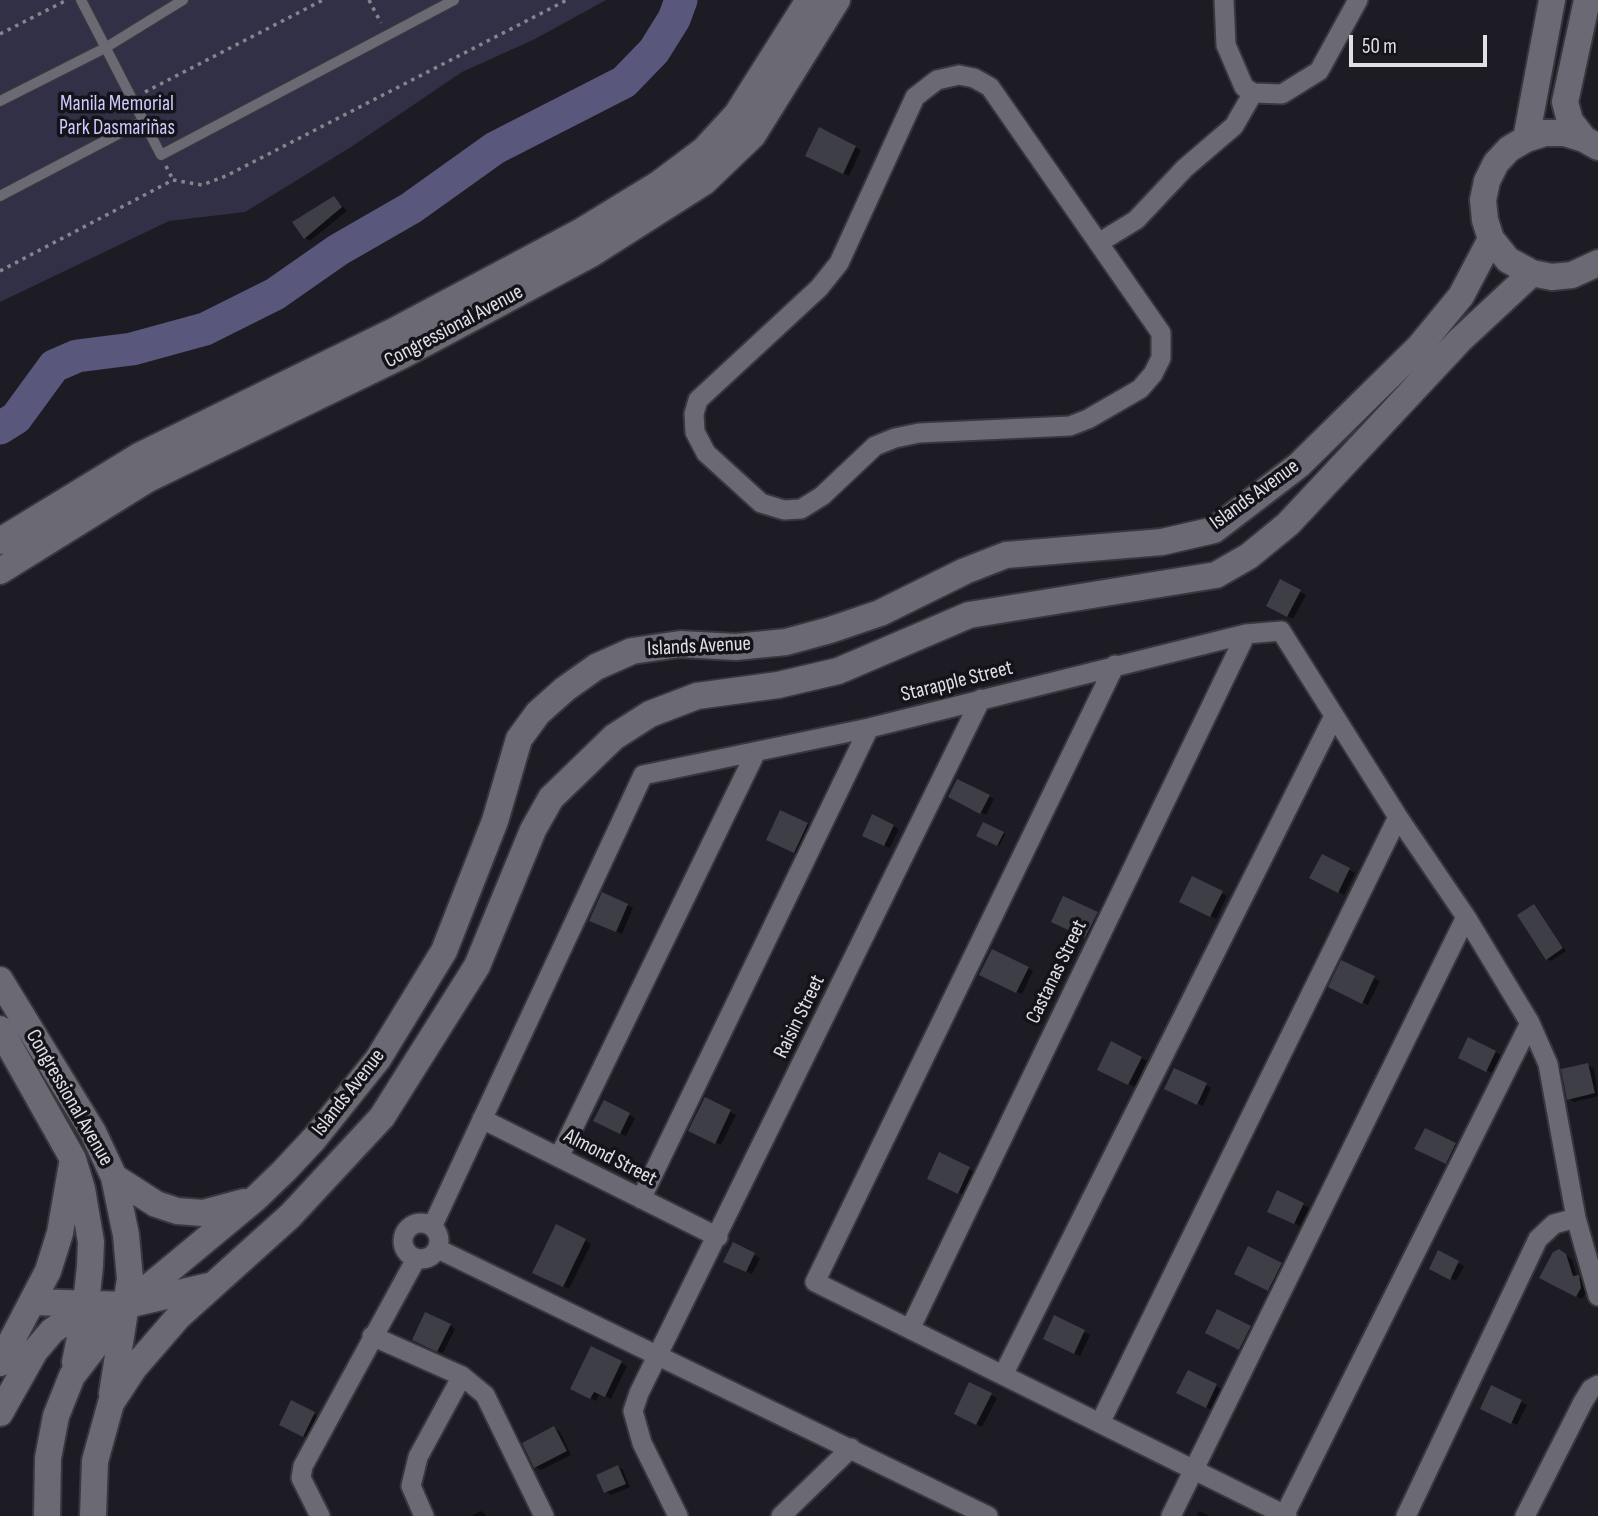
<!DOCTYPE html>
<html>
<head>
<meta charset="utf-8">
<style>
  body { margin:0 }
  #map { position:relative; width:1598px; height:1516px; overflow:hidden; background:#1d1c24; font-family:"Sofia Sans Condensed",sans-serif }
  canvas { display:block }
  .scale { position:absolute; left:1349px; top:35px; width:138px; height:32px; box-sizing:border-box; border:4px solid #e0e0e5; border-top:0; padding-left:9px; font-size:21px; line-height:24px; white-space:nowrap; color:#e0e0e5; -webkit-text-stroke:5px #14131a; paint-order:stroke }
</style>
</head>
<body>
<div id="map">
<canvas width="1598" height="1516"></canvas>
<div class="scale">50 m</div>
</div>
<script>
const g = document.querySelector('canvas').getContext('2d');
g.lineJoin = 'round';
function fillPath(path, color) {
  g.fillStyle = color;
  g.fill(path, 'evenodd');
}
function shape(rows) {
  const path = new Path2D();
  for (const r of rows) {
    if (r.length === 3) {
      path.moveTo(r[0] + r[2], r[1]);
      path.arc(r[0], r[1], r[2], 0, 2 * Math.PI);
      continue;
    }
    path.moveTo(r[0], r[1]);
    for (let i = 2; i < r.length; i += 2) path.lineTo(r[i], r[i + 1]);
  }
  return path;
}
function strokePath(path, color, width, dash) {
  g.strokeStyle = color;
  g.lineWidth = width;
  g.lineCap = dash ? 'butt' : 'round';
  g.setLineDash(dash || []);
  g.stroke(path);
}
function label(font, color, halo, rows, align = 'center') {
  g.font = font + ' "Sofia Sans Condensed",sans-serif';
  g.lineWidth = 7;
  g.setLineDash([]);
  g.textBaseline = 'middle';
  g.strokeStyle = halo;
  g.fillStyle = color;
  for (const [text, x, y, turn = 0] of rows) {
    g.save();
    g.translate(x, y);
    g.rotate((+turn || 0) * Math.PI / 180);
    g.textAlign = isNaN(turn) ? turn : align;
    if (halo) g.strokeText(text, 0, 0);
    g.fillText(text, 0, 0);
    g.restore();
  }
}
const green = shape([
  [0,0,606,0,535,39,462,72,351,147,245,212,169,221,0,302]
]);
const shadow = shape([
  [820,130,861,150,849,176,813,158],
  [334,198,347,211,310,241,305,238],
  [1280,582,1306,595,1293,619,1268,605],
  [958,781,994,799,986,815,950,797],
  [873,816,899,829,890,848,869,838],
  [807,824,813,827,800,855,774,843],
  [984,824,1005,835,999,846,978,836],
  [1322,856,1355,873,1344,895,1311,878],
  [1193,878,1227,896,1216,919,1181,901],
  [603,894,633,908,622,934,596,923],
  [1534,906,1566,951,1551,961,1547,959],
  [1097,913,1103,916,1091,940,1059,925],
  [1342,962,1380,981,1368,1005,1336,989],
  [1028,968,1033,971,1022,994,987,978],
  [1111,1044,1147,1061,1135,1087,1105,1072],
  [1495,1052,1501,1055,1492,1073,1466,1060],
  [1588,1065,1594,1069,1598,1096,1574,1102,1569,1099],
  [1206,1085,1211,1088,1203,1106,1172,1091],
  [706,1100,736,1115,721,1145,691,1130],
  [605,1102,635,1118,626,1136,601,1124],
  [1425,1130,1461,1148,1452,1165,1422,1151],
  [940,1155,975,1172,964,1195,934,1181],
  [1278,1192,1309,1208,1300,1226,1274,1214],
  [557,1227,591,1244,569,1289,540,1275],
  [1559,1251,1572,1259,1577,1277,1584,1280,1586,1292,1582,1299,1541,1277],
  [1439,1253,1464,1266,1456,1281,1431,1268],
  [754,1255,760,1258,752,1274,731,1264],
  [1281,1264,1287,1267,1274,1292,1242,1277],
  [1055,1318,1090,1335,1080,1356,1051,1342],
  [450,1325,455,1329,443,1353,419,1343],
  [1250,1327,1256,1331,1245,1352,1212,1336],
  [591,1348,627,1366,611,1399,600,1393,596,1401,572,1389],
  [1188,1372,1222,1389,1212,1410,1184,1396],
  [970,1385,997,1398,982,1427,956,1413],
  [1492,1388,1527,1405,1517,1425,1488,1411],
  [314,1414,319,1417,309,1439,287,1428],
  [554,1428,560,1432,571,1455,541,1470,535,1467],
  [617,1467,623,1470,630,1487,611,1495,606,1492],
  [481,1511,487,1516,471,1516],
  [1199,1511,1210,1516,1197,1516]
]);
const river = shape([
  [0,428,16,418,54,366,77,356,132,349,205,329,275,294,338,250,411,208,495,148,624,82,654,51,674,19,681,0]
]);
const building = shape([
  [819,127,856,146,843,174,805,156],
  [334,196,342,207,304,239,292,222],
  [1280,579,1301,590,1287,617,1266,606],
  [957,779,990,795,980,814,948,797],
  [780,810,808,823,794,853,766,840],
  [872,814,894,825,884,846,862,836],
  [983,822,1004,832,997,846,976,836],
  [1322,854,1350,868,1338,893,1309,878],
  [1192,876,1223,891,1210,917,1179,902],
  [602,892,628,904,616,932,589,921],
  [1063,896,1098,912,1085,938,1051,922],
  [1534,904,1563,948,1546,960,1517,915],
  [992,949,1029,967,1016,993,979,975],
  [1341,960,1375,976,1362,1004,1328,987],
  [1468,1037,1496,1051,1486,1072,1458,1058],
  [1111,1041,1142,1057,1128,1085,1097,1070],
  [1588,1063,1595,1093,1567,1100,1561,1069],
  [1174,1068,1207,1083,1197,1105,1164,1089],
  [705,1097,731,1110,715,1144,688,1131],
  [604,1100,630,1113,620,1134,593,1121],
  [1425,1128,1456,1143,1446,1164,1414,1149],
  [939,1152,970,1167,958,1194,927,1179],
  [1277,1190,1304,1203,1294,1224,1267,1212],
  [556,1224,586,1239,563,1287,532,1273],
  [733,1242,755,1253,746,1272,723,1262],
  [1248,1246,1282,1263,1268,1291,1234,1274],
  [1559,1249,1566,1254,1573,1276,1579,1275,1581,1288,1576,1297,1539,1278,1553,1252],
  [1438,1250,1459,1261,1450,1280,1429,1269],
  [1217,1309,1251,1326,1239,1350,1205,1333],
  [425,1312,451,1324,437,1352,412,1340],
  [1054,1315,1085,1330,1074,1354,1043,1339],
  [591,1346,622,1361,605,1397,594,1392,590,1399,570,1389],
  [1188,1370,1217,1384,1206,1408,1176,1393],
  [969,1382,992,1393,976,1425,954,1414],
  [1491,1385,1522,1400,1511,1424,1480,1409],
  [291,1400,315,1412,303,1437,279,1425],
  [554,1426,567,1451,534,1468,522,1443],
  [618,1465,626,1484,604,1493,596,1475]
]);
const path = shape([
  [369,0,381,23],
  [0,34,67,0],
  [145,92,323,0],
  [166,166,173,180],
  [0,271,173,180,202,185,226,176,567,0]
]);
const lane = shape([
  [81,0,161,155,454,0],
  [0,101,105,48,183,0],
  [0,196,143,121]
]);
const street = shape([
  [1224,0,1226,45,1244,87,1253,93,1282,94,1319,71,1358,0],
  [959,75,974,78,990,87,1161,333,1161,358,1153,374,1140,389,1088,419,1070,426,919,433,895,438,875,446,822,496,801,509,784,510,761,503,706,453,695,432,694,414,698,400,819,288,839,263,915,97,937,80,959,75],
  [1100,242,1136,220,1185,168,1234,126,1253,93],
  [1115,665,815,1282,1287,1516],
  [482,1119,718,1237],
  [559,1157,755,754],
  [641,1199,869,728],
  [421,1241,18],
  [432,1227,643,775,869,728,1246,634,1281,631,1398,817,1466,917,1530,1023,1548,1064,1576,1218,1598,1296],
  [438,1249,988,1516],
  [910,1329,1246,634],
  [372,1336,462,1376,485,1395,544,1516],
  [1003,1375,1334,716],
  [1100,1423,1398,817],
  [320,1516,301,1478,303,1466,416,1259],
  [424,1516,411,1486,418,1457,462,1376],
  [678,1516,642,1443,633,1411,639,1393,981,699],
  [781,1516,851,1448],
  [1171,1516,1466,917],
  [1284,1516,1530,1023],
  [1406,1516,1538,1239,1554,1224,1576,1218],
  [1525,1516,1583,1402,1591,1389,1598,1385]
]);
const secondary = shape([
  [1526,139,1552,0],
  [1584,139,1570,121,1565,102,1587,0],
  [1598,147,1584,139,1565,133,1545,133,1526,139,1509,149,1496,163,1487,181,1483,200,1485,220,1491,239,1508,260,1532,273,1552,277,1572,275,1598,263],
  [0,541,139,456,394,331,580,232,660,183,704,150,737,114,809,0],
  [0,571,148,479,401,356,591,254,704,182,753,135,837,0],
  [0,980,93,1132,114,1177,126,1235,130,1279,112,1394],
  [0,1029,73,1159,82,1189,91,1242,90,1266,85,1313,75,1362],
  [114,1177,156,1204,177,1211,203,1213,244,1202],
  [33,1302,127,1305,209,1286],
  [0,1363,48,1271,60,1233,72,1164],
  [0,1413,35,1351,52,1331,71,1318,94,1311],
  [47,1516,48,1458,56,1416,72,1376,127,1305,256,1198,284,1171,314,1139,378,1059,444,951,495,821,519,739,538,713,565,689,596,667,632,651,680,644,736,647,786,642,830,630,880,613,965,571,1006,555,1162,542,1214,530,1299,465,1419,347,1461,296,1491,239],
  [93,1516,95,1461,111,1403,134,1368,179,1316,290,1216,382,1117,477,966,533,830,551,798,614,737,650,714,697,696,778,685,838,671,969,615,1216,575,1249,556,1288,524,1460,340,1532,273]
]);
const parkNames = [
  ["Manila Memorial",117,105],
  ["Park Dasmariñas",117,129]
];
const streetNames = [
  ["Congressional Avenue",454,327,-28],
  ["Islands Avenue",1255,495,-36],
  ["Islands Avenue",699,647,-3],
  ["Starapple Street",957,682,-14],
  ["Castanas Street",1057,972,-64],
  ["Raisin Street",800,1017,-64],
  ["Islands Avenue",349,1093,-52],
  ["Congressional Avenue",69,1098,60],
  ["Almond Street",610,1158,27]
];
fillPath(green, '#323046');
fillPath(shadow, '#0007');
strokePath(river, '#59577b', 33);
fillPath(building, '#3e3e46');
strokePath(lane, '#37373d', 13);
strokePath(street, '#37373d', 23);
strokePath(secondary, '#37373d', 30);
strokePath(path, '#86858c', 3.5, [3.5, 5]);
strokePath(lane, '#6b6a74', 10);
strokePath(street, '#6b6a74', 19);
strokePath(secondary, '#6b6a74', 26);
label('21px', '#cdcbfe', '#14131a', parkNames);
label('21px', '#e0e0e5', '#14131a', streetNames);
</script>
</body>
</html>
